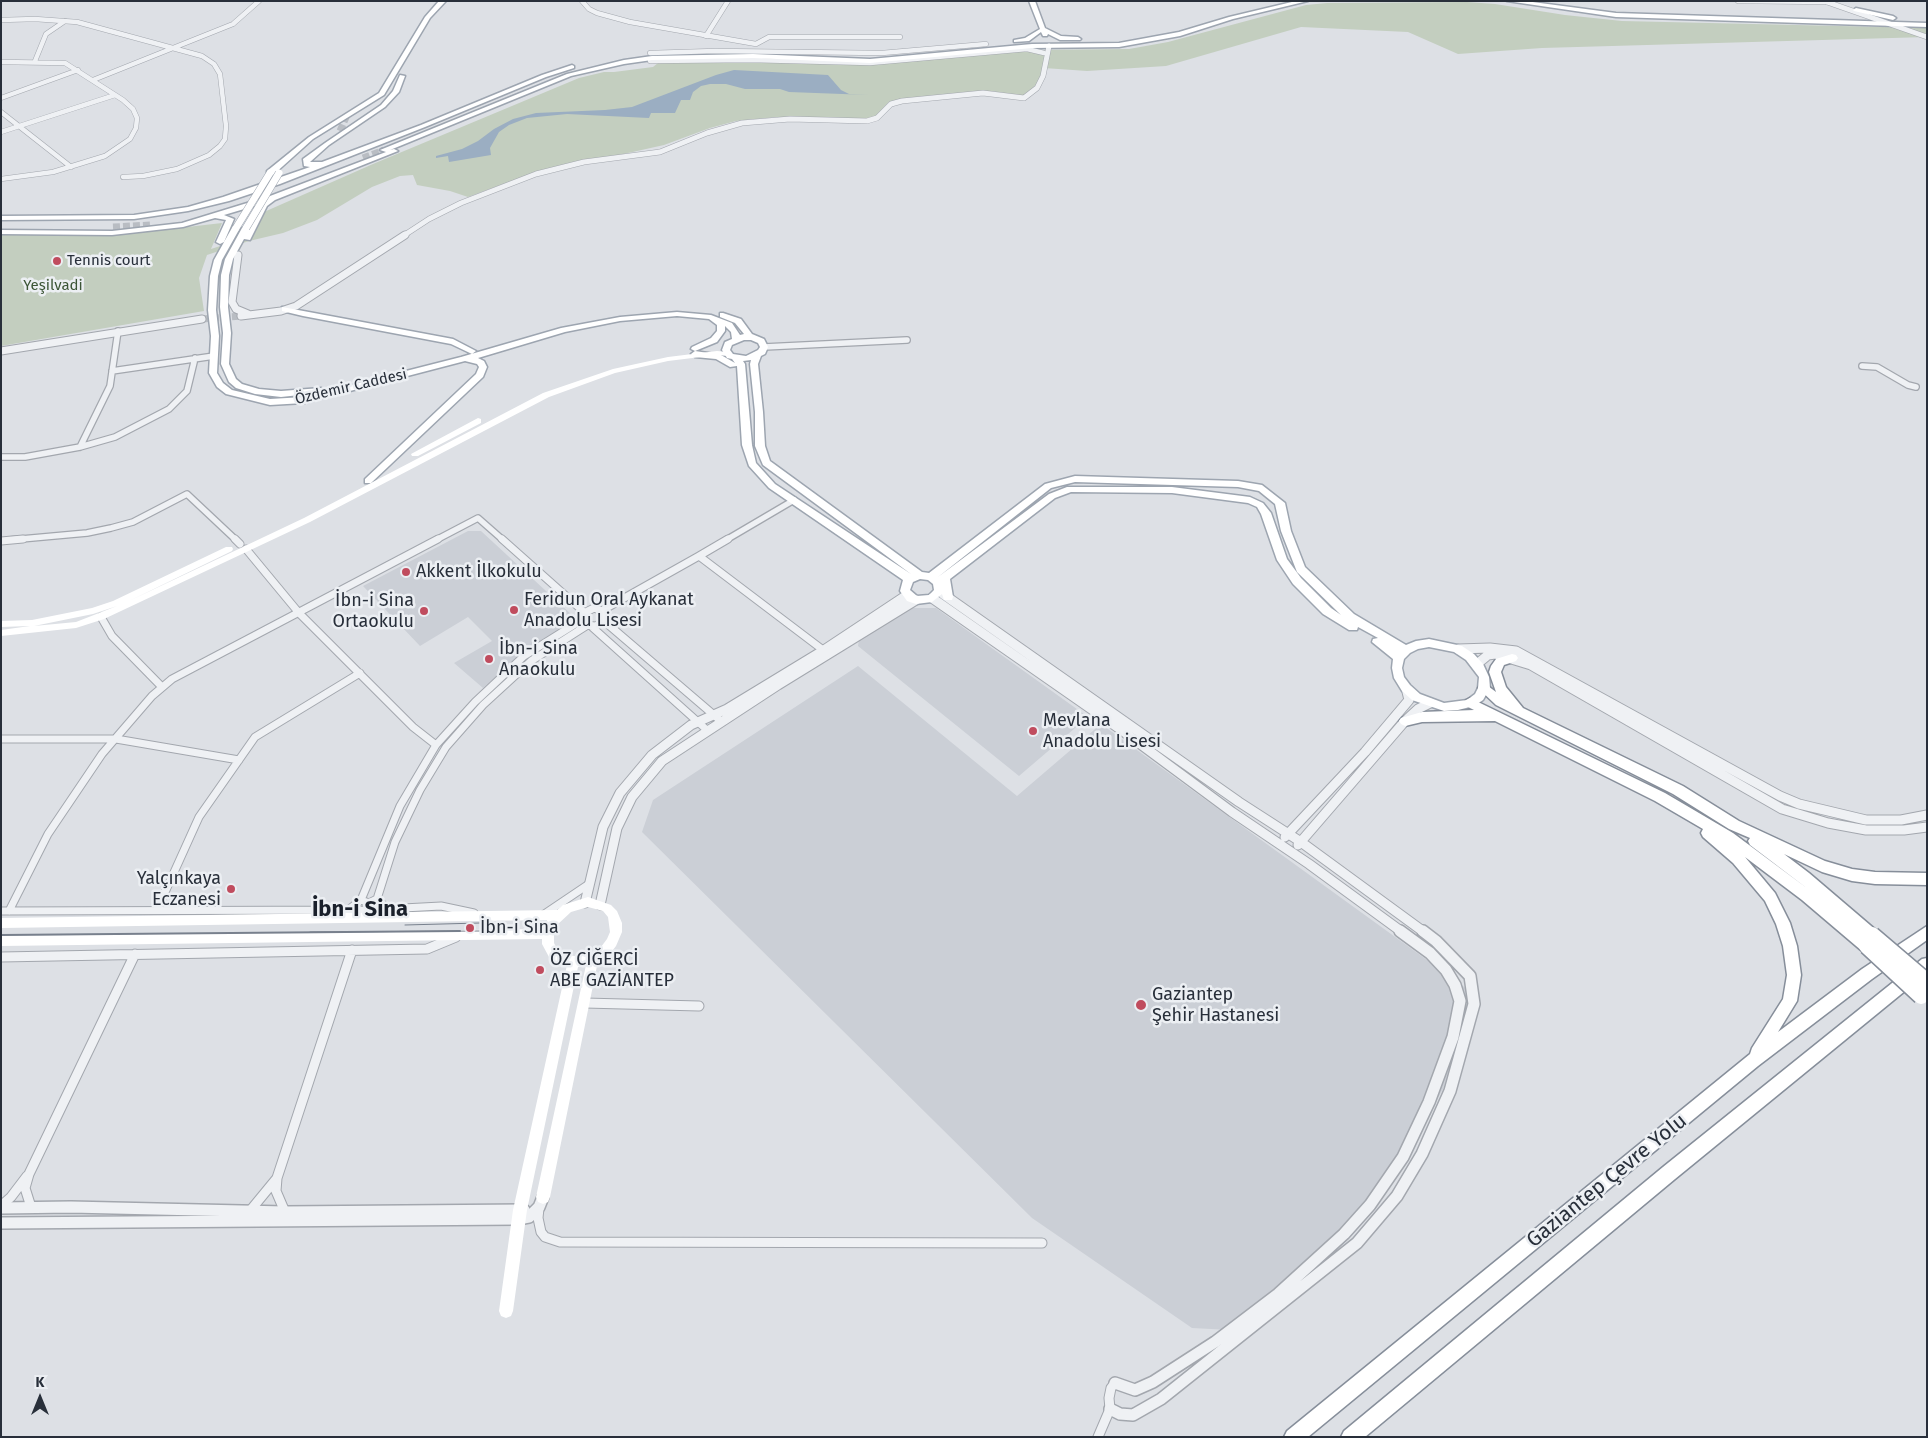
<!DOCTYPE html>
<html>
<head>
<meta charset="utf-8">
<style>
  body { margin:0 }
  #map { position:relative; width:1928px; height:1438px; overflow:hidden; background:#dde0e5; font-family:"Fira Sans",sans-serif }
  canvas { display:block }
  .frame { position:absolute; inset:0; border:2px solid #282f3a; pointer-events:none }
  .north { position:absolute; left:15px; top:1373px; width:50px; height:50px; -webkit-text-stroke:4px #eceff3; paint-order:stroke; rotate:0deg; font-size:14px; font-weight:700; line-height:20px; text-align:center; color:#282f3a }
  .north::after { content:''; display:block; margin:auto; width:18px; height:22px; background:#282f3a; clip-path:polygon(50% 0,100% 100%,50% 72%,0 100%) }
</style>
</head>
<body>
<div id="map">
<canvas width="1928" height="1438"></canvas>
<div class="frame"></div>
<div class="north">K</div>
</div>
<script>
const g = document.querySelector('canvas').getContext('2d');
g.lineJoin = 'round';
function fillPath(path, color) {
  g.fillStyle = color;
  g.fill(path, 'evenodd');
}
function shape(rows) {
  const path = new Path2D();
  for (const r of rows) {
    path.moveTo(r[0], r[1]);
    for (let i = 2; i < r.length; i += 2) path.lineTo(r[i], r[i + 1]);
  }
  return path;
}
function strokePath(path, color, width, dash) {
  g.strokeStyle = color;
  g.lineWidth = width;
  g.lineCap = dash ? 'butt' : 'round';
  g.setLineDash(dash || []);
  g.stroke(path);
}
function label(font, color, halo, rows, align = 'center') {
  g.font = font + ' "Fira Sans",sans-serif';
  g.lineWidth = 5;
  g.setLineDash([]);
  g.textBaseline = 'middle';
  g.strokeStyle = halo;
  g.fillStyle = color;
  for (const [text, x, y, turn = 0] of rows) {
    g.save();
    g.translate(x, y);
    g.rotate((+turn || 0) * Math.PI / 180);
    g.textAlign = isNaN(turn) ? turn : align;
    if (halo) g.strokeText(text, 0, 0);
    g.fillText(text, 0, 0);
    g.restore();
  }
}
const built = shape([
  [468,531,481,531,572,615,570,623,521,655,483,688,454,663,492,641,468,617,420,646,363,586],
  [911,608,936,608,1088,717,1019,776,858,646,859,639],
  [858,666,1017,796,1101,724,1467,989,1465,1021,1443,1089,1396,1175,1351,1234,1230,1330,1192,1328,1032,1218,642,832,653,800]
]);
const green = shape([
  [1467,2,1495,4,1565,15,1622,21,1927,28,1927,37,1542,48,1458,54,1408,32,1301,27,1166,66,1087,71,1044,68,1037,84,1024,96,990,91,889,102,873,119,777,117,736,121,710,128,664,145,525,176,468,197,450,191,417,185,413,175,400,176,372,187,317,220,283,233,249,241,207,255,199,278,204,311,1,346,1,235,118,235,222,223,211,249,251,236,264,212,373,164,579,78,604,72,614,72,653,67,658,63,755,62,867,65,1028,50,1129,49,1168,42,1306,5,1327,3]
]);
const water = shape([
  [734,70,828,75,841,90,849,94,869,95,789,92,780,89,745,89,726,84,710,84,701,86,693,92,690,100,681,100,675,113,651,113,649,118,567,114,527,118,509,125,499,132,490,148,491,155,449,162,448,156,436,158,436,156,462,149,478,141,494,129,513,119,536,113,605,110,632,107,716,75]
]);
const tertiaryTunnel = shape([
  [202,319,241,316]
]);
const primaryTunnel = shape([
  [340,131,347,115],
  [363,158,384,150],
  [113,227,150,225]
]);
const minorFar3 = shape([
  [582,1,589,9,597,13,630,22,756,44,769,37,900,37],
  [1738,1,1827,2],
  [1,20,35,19,77,22,202,56,214,64,220,74,226,126,225,139,220,146,209,155,177,169,143,176,123,177],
  [706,36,728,1],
  [650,53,715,51,882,53,986,44],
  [35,61,46,34,65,21],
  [650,61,751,60,870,63,1027,49,1044,53],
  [1,62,65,63,123,100,133,109,137,118,136,128,130,139,105,156,53,172,1,179],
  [93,80,233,24,259,1],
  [1,98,78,70],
  [1,112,71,167],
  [1,132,115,95]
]);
const minorFar2 = shape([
  [764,347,907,340],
  [1862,366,1877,367,1908,385,1916,387],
  [112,371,214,356],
  [80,447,110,386,118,331],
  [1,457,25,457,80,447,115,437,169,409,187,391,195,358],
  [10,540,87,533,111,528,133,522,187,494,236,540],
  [436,540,478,518,503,540],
  [726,540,794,500]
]);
const minorFar1 = shape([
  [235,539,240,544],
  [502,539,584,612],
  [1,541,23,539],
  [246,549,299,613,413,727,436,745],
  [699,556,728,539],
  [594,608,605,612,604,621,596,626,583,625,580,619,582,614,594,608],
  [603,610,699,556,827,653],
  [101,617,112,636,162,687],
  [604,621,722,722],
  [592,627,708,731],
  [1,739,116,739,239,760],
  [361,900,369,903,377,899],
  [388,909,377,899,395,842,420,790,446,747,483,705,531,661,586,626],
  [157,910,199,817,255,737,360,673],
  [348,910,361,900,400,806,436,745,475,702,524,656,580,621],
  [1,911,365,910,441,906,474,913],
  [9,911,48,834,102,754,152,696,172,679,438,539],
  [543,915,589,884]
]);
const minor = shape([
  [1,957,427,949,456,937],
  [585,1003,699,1006],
  [1,1206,11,1197,27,1176],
  [31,1207,25,1188,29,1174,135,954],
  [539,1208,538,1218,541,1232,545,1237,560,1242,1042,1243],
  [249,1212,277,1178],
  [285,1212,276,1191,277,1178,352,950],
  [1098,1437,1110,1409,1109,1398,1111,1388,1115,1383]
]);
const tertiaryFar3 = shape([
  [1827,2,1927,37],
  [403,236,429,219,461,203,536,174,584,162,660,152,707,133,742,123,790,119,867,121,877,118,891,104,902,101,983,93,1024,98,1037,88,1043,76,1049,46]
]);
const tertiaryFar2 = shape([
  [238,255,232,302,236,309,248,314],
  [241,316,281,311,296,306,405,235],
  [1,351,202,319]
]);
const tertiaryFar1 = shape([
  [943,594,1239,802,1301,842,1424,932],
  [932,598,1120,729,1232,812,1309,864,1402,932],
  [1458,649,1490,648,1516,651,1780,796,1799,804,1866,820,1901,820,1927,815],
  [1477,664,1488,655,1495,654,1531,665,1782,809,1828,823,1866,830,1904,830,1927,827],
  [1285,837,1365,752,1409,700,1406,688],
  [1298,845,1405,721,1418,709,1430,703],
  [585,903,603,827,620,793,652,755,691,725,727,709,824,650,907,595],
  [600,905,617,828,632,797,662,761,778,685,916,600]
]);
const tertiary = shape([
  [1,1208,71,1207,285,1212,524,1210],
  [1,1223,518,1219,529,1217,539,1207,543,1197],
  [1115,1383,1135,1390,1153,1382,1215,1342,1278,1294,1344,1234,1370,1205,1403,1157,1429,1102,1453,1037,1460,1001,1455,985,1446,970,1430,953,1400,931],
  [1110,1409,1120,1414,1133,1415,1161,1399,1357,1243,1397,1196,1422,1154,1450,1091,1474,1004,1470,976,1436,941,1423,931]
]);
const secondary = shape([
  [717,351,728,352,732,354,728,356,717,355,668,361,615,373,549,397,310,522,104,619,76,628,1,636,1,630,30,626,1,627,1,621,32,620,92,608,113,601,226,547,232,547,233,549,232,551,129,601,304,518,543,393,613,369,668,357,717,351],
  [117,606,76,622,34,626,93,614,117,606],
  [478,418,481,419,481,423,418,456,412,456,411,454,478,418],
  [588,897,611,905,617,911,622,923,622,932,616,946,609,955,598,961,550,1197,548,1202,543,1204,538,1202,536,1197,586,965,578,967,527,1210,513,1311,511,1316,506,1318,501,1316,499,1311,513,1210,567,965,557,963,549,957,542,944,542,939,1,946,1,936,544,929,547,920,1,928,1,918,557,910,563,905,588,897],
  [588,907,603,911,608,917,610,932,607,939,601,947,590,954,579,957,564,954,557,949,554,943,554,934,557,925,571,912,588,907]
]);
const primary = shape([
  [439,1,446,1,430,18,384,95,313,139,273,175,267,175,267,171,309,137,379,93,425,17,439,1],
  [1029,1,1035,1,1045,28,1061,36,1078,37,1081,39,1080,40,1060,40,1048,34,1047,36,1043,36,1041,32,1029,41,1014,42,1014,40,1025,38,1040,29,1029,1],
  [1296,1,1308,1,1233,19,1180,36,1119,47,1032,48,870,63,753,58,652,60,624,64,571,76,390,150,394,149,398,151,275,200,267,206,250,240,244,239,233,259,229,275,228,307,231,333,229,364,236,379,242,384,259,389,281,391,321,388,321,392,318,393,281,397,255,394,236,388,229,382,221,364,223,333,220,307,221,275,225,259,242,228,246,226,249,227,261,204,224,215,234,219,224,242,220,244,216,242,226,220,215,218,183,227,112,235,1,234,1,230,112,231,182,223,270,196,386,152,380,150,567,74,624,60,652,56,753,54,870,59,1032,44,1119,43,1179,32,1229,17,1296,1],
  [1507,1,1525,1,1616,13,1927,23,1927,27,1616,17,1507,1],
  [1856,8,1893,16,1896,18,1893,20,1854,11,1853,10,1856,8],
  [572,65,574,66,574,68,546,77,425,127,280,184,229,201,188,211,134,219,1,220,1,216,134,215,188,207,223,197,310,167,304,166,303,159,325,143,381,105,393,91,400,75,405,76,399,92,385,107,329,145,310,162,322,162,421,125,542,75,572,65],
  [233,226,240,228,222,260,218,276,216,310,219,336,217,373,223,383,232,390,270,399,304,397,461,357,561,328,620,317,677,312,711,315,732,323,740,335,744,334,735,323,720,317,720,313,723,313,741,319,752,334,764,339,768,347,765,354,761,356,758,364,763,412,765,446,770,461,922,572,929,573,1045,484,1075,476,1238,481,1262,485,1285,503,1291,531,1305,567,1354,614,1406,645,1416,641,1429,639,1462,646,1474,654,1483,664,1489,677,1490,688,1483,700,1474,706,1458,710,1444,711,1412,700,1402,691,1394,678,1392,668,1393,659,1372,642,1373,639,1378,638,1358,627,1357,630,1349,630,1323,614,1293,584,1277,560,1261,514,1257,507,1248,503,1172,493,1071,492,1055,498,950,579,953,597,952,600,944,600,942,594,932,602,916,604,907,601,900,591,903,580,769,488,749,466,742,445,737,366,730,367,716,359,695,357,691,354,695,351,691,349,692,347,711,338,717,331,717,325,709,319,677,316,620,321,565,332,478,358,484,361,487,367,483,377,371,483,365,483,365,479,476,374,479,367,477,364,465,361,304,403,270,405,226,394,217,387,209,373,211,336,208,310,210,276,214,260,233,226],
  [725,326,731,332,732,339,725,342,722,350,727,358,732,359,735,363,721,355,695,351,717,342,725,331,725,326],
  [744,340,751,340,758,343,760,347,758,350,746,356,733,354,730,350,732,345,744,340],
  [751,360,750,364,755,412,755,446,763,465,911,574,775,484,756,463,752,445,745,364,743,361,751,360],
  [1075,482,1238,487,1259,491,1275,504,1281,531,1297,572,1341,615,1331,608,1301,578,1287,559,1271,513,1263,503,1250,497,1172,487,1067,487,1049,494,938,577,1051,488,1075,482],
  [920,579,928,580,933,584,934,590,929,595,917,596,910,590,913,582,920,579],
  [1429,647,1454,652,1466,660,1479,677,1478,688,1475,694,1467,700,1444,703,1420,694,1410,685,1404,677,1402,668,1404,659,1410,653,1418,649,1429,647],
  [282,307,453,339,476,351,472,354,451,344,303,316,282,311,282,307]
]);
const motorway = shape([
  [1512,654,1516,655,1518,658,1516,661,1504,665,1501,672,1506,687,1523,708,1683,786,1739,821,1825,861,1852,869,1875,872,1927,873,1927,885,1875,884,1852,881,1822,872,1784,854,1809,873,1877,931,1879,935,1877,939,1872,941,1874,946,1872,951,1867,952,1862,951,1802,900,1745,857,1775,893,1790,923,1797,946,1801,975,1797,1001,1778,1032,1862,969,1927,926,1927,940,1872,979,1758,1066,1308,1437,1284,1437,1287,1431,1750,1054,1752,1048,1783,999,1787,975,1783,946,1776,924,1765,901,1733,863,1703,837,1701,833,1703,829,1655,801,1495,721,1422,722,1405,726,1401,724,1399,721,1401,718,1422,712,1474,710,1466,706,1464,703,1466,700,1470,698,1474,700,1665,793,1733,833,1808,889,1750,845,1748,841,1750,838,1729,829,1673,794,1496,705,1478,688,1480,685,1484,683,1496,692,1489,672,1491,666,1496,659,1512,654],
  [1927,958,1927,973,1675,1179,1365,1437,1341,1437,1344,1431,1663,1167,1922,959,1927,958]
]);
const tramFar1 = shape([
  [405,925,480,923],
  [310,932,481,931]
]);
const tram = shape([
  [1,935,460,931]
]);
const primaryBridge = shape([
  [236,228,270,173],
  [246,228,279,173]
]);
const motorwayBridge = shape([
  [1872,935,1927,982],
  [1867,946,1921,996]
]);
const markers = [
  [57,261,5,"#c04c5e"],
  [406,572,5,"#c04c5e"],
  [514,610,5,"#c04c5e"],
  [424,611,5,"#c04c5e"],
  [489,659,5,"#c04c5e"],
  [1033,731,5,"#c04c5e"],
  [231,889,5,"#c04c5e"],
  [470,928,5,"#c04c5e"],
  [540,970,5,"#c04c5e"],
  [1141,1005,6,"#c04c5e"]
];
const farPoinames = [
  ["Tennis court",67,261]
];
const farParknames = [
  ["Yeşilvadi",53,286]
];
const farStreetnames = [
  ["Özdemir Caddesi",351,387,-13]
];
const poiNames = [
  ["Akkent İlkokulu",416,572],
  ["Feridun Oral Aykanat",524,600],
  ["Anadolu Lisesi",524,621],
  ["İbn-i Sina",414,601,"right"],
  ["Ortaokulu",414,622,"right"],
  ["İbn-i Sina",499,649],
  ["Anaokulu",499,670],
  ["Mevlana",1043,721],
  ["Anadolu Lisesi",1043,742],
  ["Yalçınkaya",221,879,"right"],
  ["Eczanesi",221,900,"right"],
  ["İbn-i Sina",480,928],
  ["ÖZ CİĞERCİ",550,960],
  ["ABE GAZİANTEP",550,981],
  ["Gaziantep",1152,995],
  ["Şehir Hastanesi",1152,1016]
];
const nearStreetnames = [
  ["Gaziantep Çevre Yolu",1607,1181,-39]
];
const districtNames = [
  ["İbn-i Sina",360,910]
];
fillPath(built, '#cbcfd6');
fillPath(green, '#c3cebf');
fillPath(water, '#9baec2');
strokePath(tertiaryTunnel, '#b9bdc3', 7, [7, 3]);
strokePath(primaryTunnel, '#b9bdc3', 7, [7, 3]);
strokePath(minorFar3, '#a3a7ae', 5.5);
strokePath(minorFar2, '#a3a7ae', 8);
strokePath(minorFar1, '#a3a7ae', 9);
strokePath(minor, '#a3a7ae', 11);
strokePath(tertiaryFar3, '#a3a7ae', 6);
strokePath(tertiaryFar2, '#a3a7ae', 9);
strokePath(tertiaryFar1, '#a3a7ae', 11);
strokePath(tertiary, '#a3a7ae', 14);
strokePath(primary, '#9da5b0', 3);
strokePath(motorway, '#868e9a', 3);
strokePath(minorFar3, '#eff1f4', 4.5);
strokePath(minorFar2, '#eff1f4', 5.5);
strokePath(minorFar1, '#eff1f4', 7);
strokePath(minor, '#eff1f4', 9);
strokePath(tertiaryFar3, '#eff1f4', 5);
strokePath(tertiaryFar2, '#eff1f4', 7);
strokePath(tertiaryFar1, '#eff1f4', 9);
strokePath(tertiary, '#eff1f4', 11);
fillPath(secondary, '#fff');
fillPath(primary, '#fff');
fillPath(motorway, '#fff');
strokePath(tramFar1, '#78808d', 1);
strokePath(tram, '#78808d', 2);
strokePath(primaryBridge, '#9da5b0', 8, []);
strokePath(motorwayBridge, '#868e9a', 19, []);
strokePath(primaryBridge, '#fff', 7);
strokePath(motorwayBridge, '#fff', 16);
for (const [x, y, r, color] of markers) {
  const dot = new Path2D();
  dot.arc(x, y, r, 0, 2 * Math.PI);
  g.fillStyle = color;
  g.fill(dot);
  strokePath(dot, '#eceff3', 2);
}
label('15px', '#282f3a', '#eceff3', farPoinames, 'left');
label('15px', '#3c5536', '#eceff3', farParknames);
label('15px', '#282f3a', '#eceff3', farStreetnames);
label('18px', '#282f3a', '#eceff3', poiNames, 'left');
label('21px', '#282f3a', '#eceff3', nearStreetnames);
label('bold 22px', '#1a202b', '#eceff3', districtNames);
</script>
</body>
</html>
